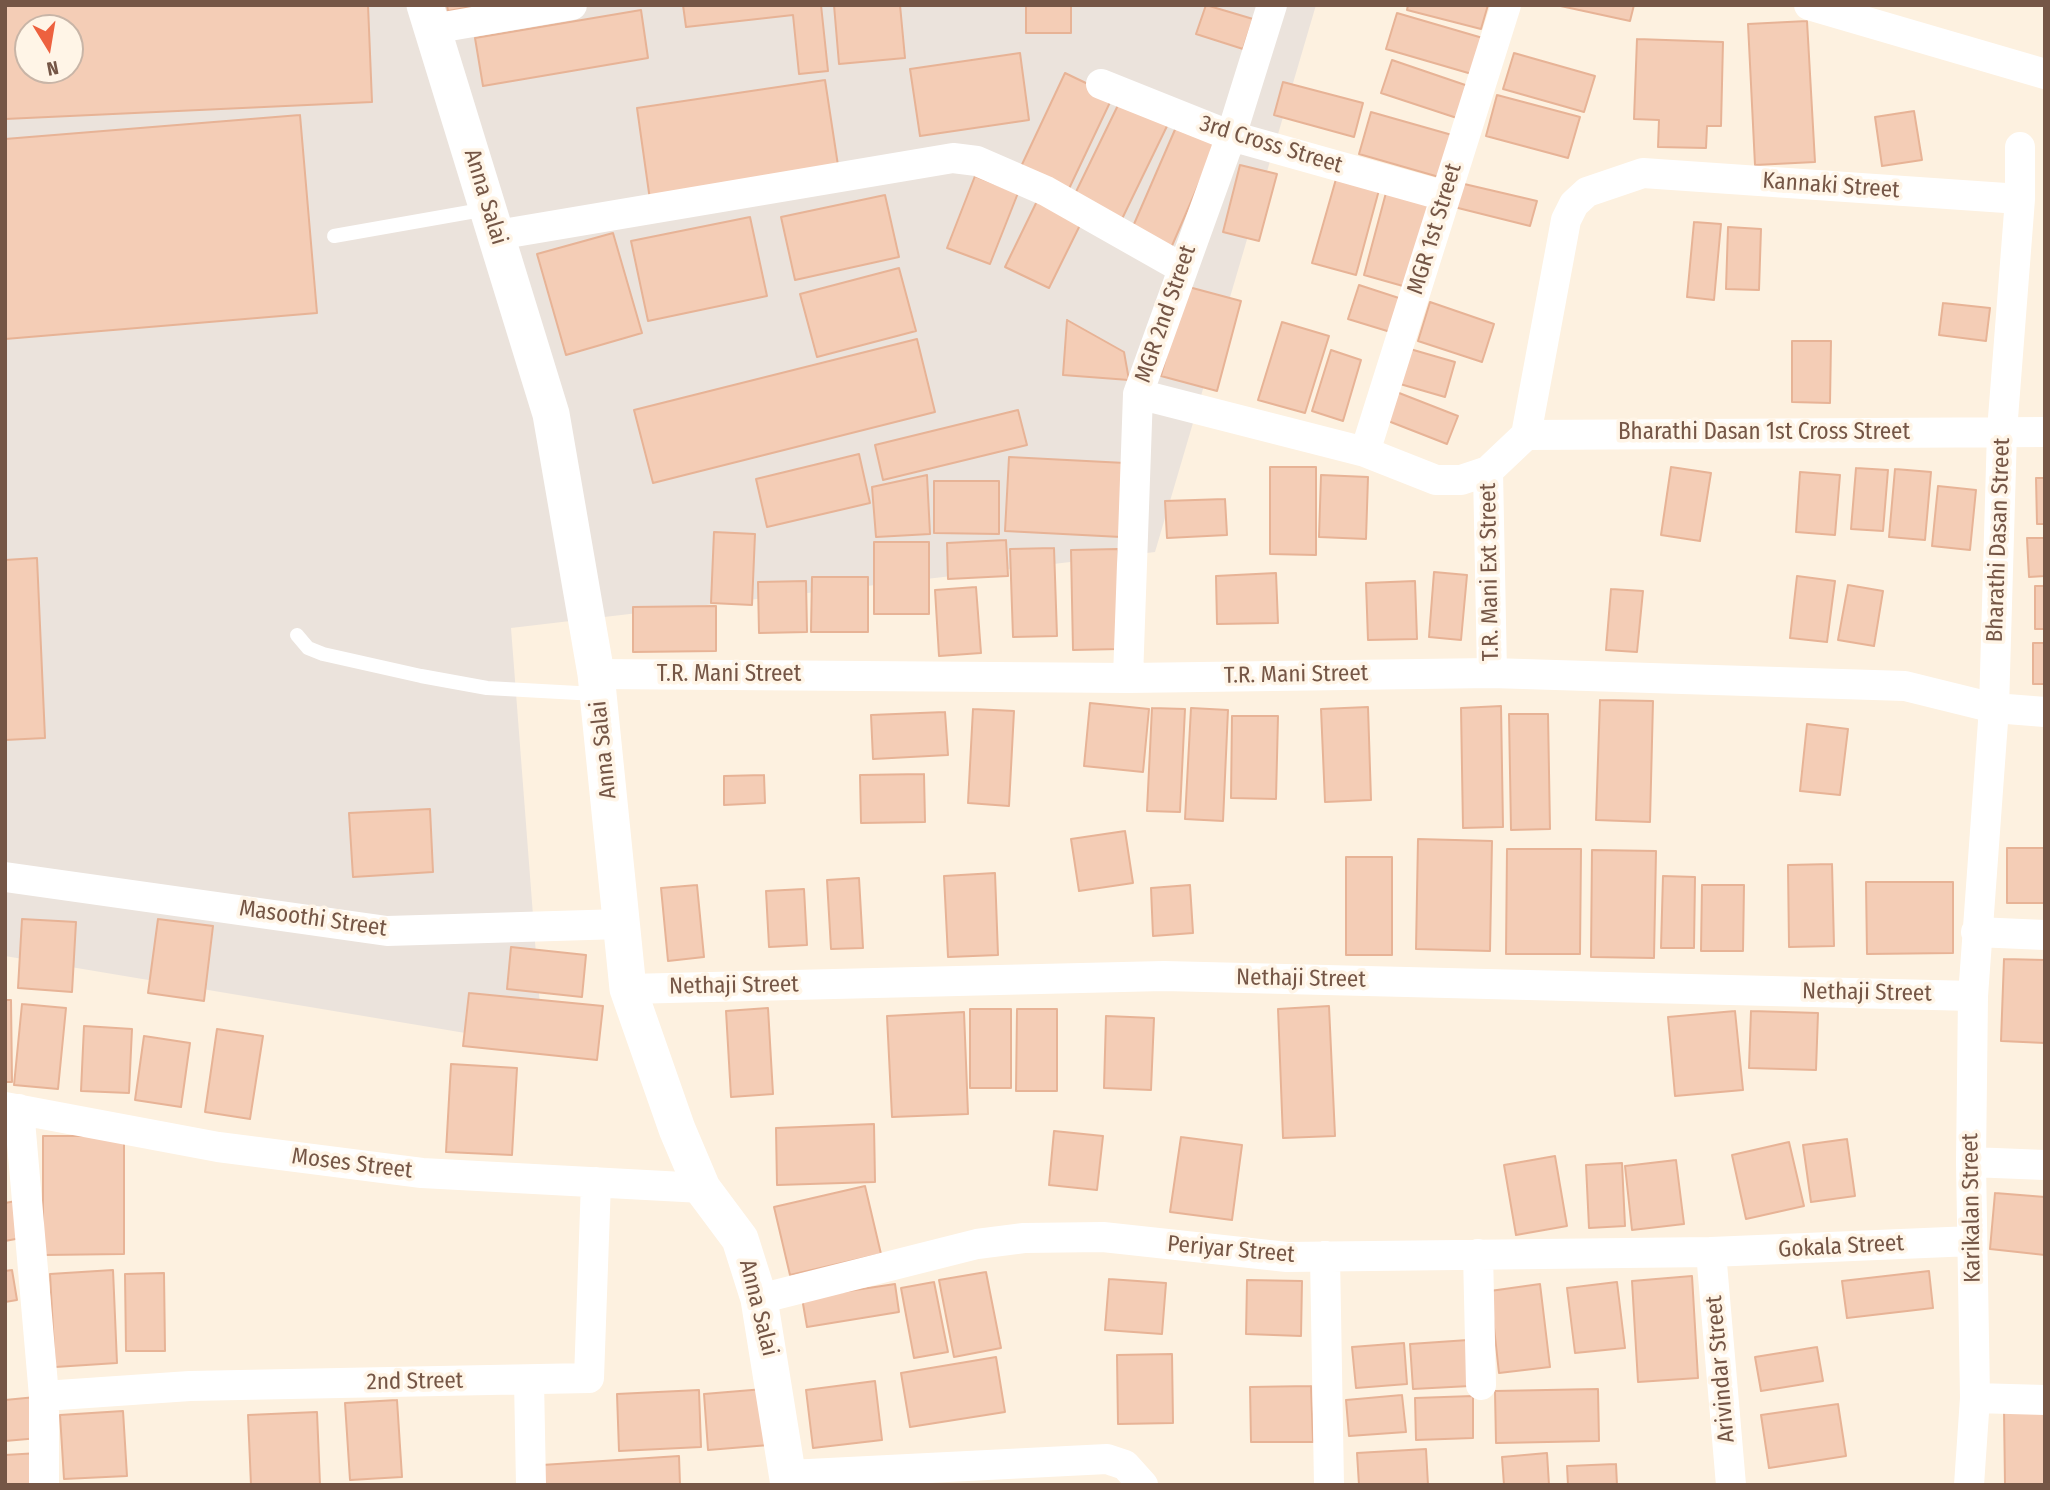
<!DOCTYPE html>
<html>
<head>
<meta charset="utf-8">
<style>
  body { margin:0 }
  #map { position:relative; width:2050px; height:1490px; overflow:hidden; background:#fdf1e0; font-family:"Fira Sans Condensed",sans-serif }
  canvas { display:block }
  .frame { position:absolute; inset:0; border:7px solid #755646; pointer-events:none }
  .north { position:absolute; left:14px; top:14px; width:70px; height:70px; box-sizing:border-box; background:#fff5e7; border:2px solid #c8b5a7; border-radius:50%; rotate:169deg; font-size:19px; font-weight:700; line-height:28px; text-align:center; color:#755646 }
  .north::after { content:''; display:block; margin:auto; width:24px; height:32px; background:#ed613f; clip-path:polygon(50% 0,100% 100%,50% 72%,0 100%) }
</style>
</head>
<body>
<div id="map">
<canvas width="2050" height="1490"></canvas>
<div class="frame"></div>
<div class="north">N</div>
</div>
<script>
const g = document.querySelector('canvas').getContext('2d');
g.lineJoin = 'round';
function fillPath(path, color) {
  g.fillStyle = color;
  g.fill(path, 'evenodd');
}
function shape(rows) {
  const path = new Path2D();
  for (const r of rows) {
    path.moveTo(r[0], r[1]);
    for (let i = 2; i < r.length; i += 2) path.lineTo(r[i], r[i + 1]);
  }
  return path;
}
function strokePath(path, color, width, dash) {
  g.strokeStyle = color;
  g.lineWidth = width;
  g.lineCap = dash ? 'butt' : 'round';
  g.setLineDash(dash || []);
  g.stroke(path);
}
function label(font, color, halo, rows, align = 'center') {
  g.font = font + ' "Fira Sans Condensed",sans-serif';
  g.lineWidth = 7;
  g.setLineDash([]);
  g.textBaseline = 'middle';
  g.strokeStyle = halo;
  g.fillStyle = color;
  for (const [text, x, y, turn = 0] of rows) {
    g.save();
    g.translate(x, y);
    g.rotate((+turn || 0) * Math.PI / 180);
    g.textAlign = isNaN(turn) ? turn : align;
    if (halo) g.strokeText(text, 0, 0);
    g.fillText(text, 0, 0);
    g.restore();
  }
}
const industrial = shape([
  [5,5,1316,5,1155,552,511,628,543,1046,5,956],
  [28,28,70,28,70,70,28,70]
]);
const building = shape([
  [5,5,368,5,372,102,5,119,5,5],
  [28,28,70,28,70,70,28,70,28,28],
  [447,5,482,5,448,11,447,5],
  [683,5,821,5,828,71,799,74,793,15,686,27,683,5],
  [834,5,900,5,905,58,839,64,834,5],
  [1026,5,1071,5,1071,33,1026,33,1026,5],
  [1206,5,1253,19,1243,49,1196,34,1206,5],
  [1408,5,1488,5,1481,29,1407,10,1408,5],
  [1556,5,1634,5,1630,21,1556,5],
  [641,10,648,58,483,86,475,38,641,10],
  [1397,13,1493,41,1482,77,1386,49,1397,13],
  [1807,21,1815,162,1755,165,1748,24,1807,21],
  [1637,39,1723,42,1721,126,1707,126,1706,148,1658,147,1659,120,1634,119,1637,39],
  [1020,53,1029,120,920,136,910,69,1020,53],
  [1514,53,1595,76,1584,112,1503,89,1514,53],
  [1392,60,1477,89,1466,121,1381,93,1392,60],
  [1065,73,1113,96,1066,195,1018,173,1065,73],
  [825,80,839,172,650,200,637,108,825,80],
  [1283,82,1363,103,1354,137,1274,115,1283,82],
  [1497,95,1580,117,1568,158,1486,136,1497,95],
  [1121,99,1169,122,1120,223,1072,200,1121,99],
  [1914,111,1922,160,1882,166,1875,117,1914,111],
  [1371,112,1452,135,1439,177,1359,154,1371,112],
  [300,115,317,313,5,339,5,139,300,115],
  [1177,125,1217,142,1171,248,1131,231,1177,125],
  [1240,165,1277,174,1259,241,1223,232,1240,165],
  [975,176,1018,193,990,264,947,248,975,176],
  [1336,179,1379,190,1356,275,1312,263,1336,179],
  [1460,183,1537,201,1530,226,1454,207,1460,183],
  [1387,189,1435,201,1410,288,1364,275,1387,189],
  [885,195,899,257,795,280,781,217,885,195],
  [1040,195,1084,217,1049,288,1005,267,1040,195],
  [750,217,767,296,648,321,631,241,750,217],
  [1694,222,1721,224,1714,300,1687,297,1694,222],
  [1728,227,1761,229,1759,290,1726,289,1728,227],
  [613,233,642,333,566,355,537,254,613,233],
  [899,268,916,331,817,357,800,294,899,268],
  [1359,285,1408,301,1397,334,1348,319,1359,285],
  [1185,286,1241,301,1217,391,1161,376,1185,286],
  [1430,302,1494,324,1482,362,1418,341,1430,302],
  [1943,303,1990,308,1986,341,1939,335,1943,303],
  [1067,320,1124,352,1129,380,1063,375,1067,320],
  [1282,322,1329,336,1305,413,1258,400,1282,322],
  [917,339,935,412,653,483,634,410,917,339],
  [1792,341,1831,341,1830,403,1792,402,1792,341],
  [1410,349,1455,362,1445,397,1400,384,1410,349],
  [1331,350,1361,360,1343,421,1312,411,1331,350],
  [1394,391,1458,416,1447,444,1383,419,1394,391],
  [1018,410,1027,445,883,480,875,445,1018,410],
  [859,454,870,503,767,527,756,479,859,454],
  [1009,457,1125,463,1121,537,1005,531,1009,457],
  [1270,467,1316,467,1316,555,1270,554,1270,467],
  [1671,467,1711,473,1700,541,1661,535,1671,467],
  [1856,468,1888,470,1883,531,1851,529,1856,468],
  [1895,469,1931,472,1925,540,1889,537,1895,469],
  [1800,472,1840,475,1835,535,1796,532,1800,472],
  [927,475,930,534,876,537,872,487,927,475],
  [1321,475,1368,477,1366,539,1319,537,1321,475],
  [2036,478,2045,478,2045,524,2037,524,2036,478],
  [934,481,999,481,999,534,934,533,934,481],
  [1938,486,1976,490,1970,550,1932,546,1938,486],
  [1225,499,1227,535,1167,538,1165,501,1225,499],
  [714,532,755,534,752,605,711,603,714,532],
  [2027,538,2045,538,2045,576,2029,577,2027,538],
  [1006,540,1008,576,948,579,947,543,1006,540],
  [874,542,929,542,929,614,874,614,874,542],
  [1054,548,1057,636,1013,637,1010,549,1054,548],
  [1118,549,1119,649,1073,650,1071,550,1118,549],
  [37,558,45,738,5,740,5,560,37,558],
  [1434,572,1467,575,1461,640,1429,637,1434,572],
  [1276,573,1278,623,1217,624,1216,576,1276,573],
  [1797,576,1835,581,1827,642,1790,638,1797,576],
  [812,577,868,577,868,632,811,632,812,577],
  [806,581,807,632,759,633,758,582,806,581],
  [1415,581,1417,639,1368,640,1366,583,1415,581],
  [1848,585,1883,591,1874,646,1838,640,1848,585],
  [2035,586,2045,586,2045,629,2035,629,2035,586],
  [976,587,981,653,939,656,935,590,976,587],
  [1611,589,1643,591,1637,652,1606,650,1611,589],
  [716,606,716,651,633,652,633,607,716,606],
  [2033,643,2045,643,2045,684,2033,684,2033,643],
  [1600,700,1653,701,1650,822,1596,820,1600,700],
  [1090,703,1149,709,1143,772,1084,766,1090,703],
  [1501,706,1503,827,1463,828,1461,708,1501,706],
  [1368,707,1371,800,1325,802,1321,709,1368,707],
  [1152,708,1185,709,1180,812,1147,811,1152,708],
  [1191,708,1228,710,1223,821,1185,819,1191,708],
  [973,709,1014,711,1009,806,968,803,973,709],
  [945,712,948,755,873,759,871,715,945,712],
  [1509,714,1548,714,1550,829,1511,830,1509,714],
  [1232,716,1278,716,1276,799,1231,798,1232,716],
  [1807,724,1848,729,1840,795,1800,791,1807,724],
  [924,774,925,822,861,823,860,775,924,774],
  [764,775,765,803,724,805,724,776,764,775],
  [430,809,433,872,353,877,349,813,430,809],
  [1125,831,1133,883,1079,891,1071,839,1125,831],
  [1418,839,1492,841,1490,951,1416,949,1418,839],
  [2007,848,2045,848,2045,903,2007,903,2007,848],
  [1507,849,1581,849,1580,954,1506,954,1507,849],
  [1592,850,1656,851,1654,958,1591,957,1592,850],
  [1346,857,1392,857,1392,955,1346,955,1346,857],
  [1832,864,1834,946,1789,947,1788,865,1832,864],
  [995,873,998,955,948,957,944,876,995,873],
  [1663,876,1695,877,1694,948,1661,948,1663,876],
  [859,878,863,948,831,949,827,880,859,878],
  [1866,882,1953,882,1953,953,1867,954,1866,882],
  [697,885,704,957,668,961,661,888,697,885],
  [1190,885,1193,933,1153,936,1151,888,1190,885],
  [1702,885,1744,885,1743,951,1701,951,1702,885],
  [804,889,807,945,769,947,766,891,804,889],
  [22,919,76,922,72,992,18,988,22,919],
  [158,919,213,926,204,1001,148,993,158,919],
  [511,947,586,955,582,997,507,989,511,947],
  [2004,959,2045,960,2045,1043,2001,1041,2004,959],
  [469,993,603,1006,597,1060,463,1046,469,993],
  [5,1000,11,1000,12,1082,5,1082,5,1000],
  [22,1004,66,1008,58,1089,14,1085,22,1004],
  [1329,1006,1335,1136,1283,1138,1278,1009,1329,1006],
  [768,1008,773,1094,731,1097,726,1011,768,1008],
  [970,1009,1011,1009,1011,1088,970,1088,970,1009],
  [1017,1009,1057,1009,1057,1091,1016,1091,1017,1009],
  [1735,1011,1743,1090,1675,1096,1668,1017,1735,1011],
  [1751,1011,1818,1013,1816,1070,1749,1068,1751,1011],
  [964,1012,968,1114,892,1117,887,1016,964,1012],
  [1106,1016,1154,1018,1151,1090,1104,1088,1106,1016],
  [84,1026,132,1029,129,1093,81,1091,84,1026],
  [217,1029,263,1036,250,1119,205,1112,217,1029],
  [144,1036,190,1043,181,1107,135,1100,144,1036],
  [451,1064,517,1068,512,1155,446,1152,451,1064],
  [874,1124,875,1182,777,1185,776,1128,874,1124],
  [1054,1131,1103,1136,1097,1190,1049,1185,1054,1131],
  [43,1136,124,1136,124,1254,43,1255,43,1136],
  [1181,1137,1242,1145,1232,1220,1170,1212,1181,1137],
  [1847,1139,1855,1196,1811,1202,1803,1145,1847,1139],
  [1789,1142,1804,1206,1746,1219,1732,1155,1789,1142],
  [1555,1156,1567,1226,1516,1235,1504,1165,1555,1156],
  [1676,1160,1684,1224,1632,1230,1625,1166,1676,1160],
  [1622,1163,1625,1226,1589,1228,1586,1165,1622,1163],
  [865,1186,881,1254,790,1275,774,1207,865,1186],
  [1995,1193,2045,1197,2045,1255,1990,1249,1995,1193],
  [16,1201,21,1238,5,1241,5,1203,16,1201],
  [12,1270,17,1300,5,1302,5,1271,12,1270],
  [113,1270,117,1363,55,1367,50,1274,113,1270],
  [1929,1271,1933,1308,1847,1318,1842,1281,1929,1271],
  [986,1272,1001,1348,954,1357,939,1280,986,1272],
  [164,1273,165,1351,126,1351,125,1274,164,1273],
  [1692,1276,1698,1378,1638,1382,1632,1281,1692,1276],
  [1109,1279,1166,1283,1162,1334,1105,1330,1109,1279],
  [1247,1280,1302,1281,1301,1336,1246,1334,1247,1280],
  [934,1282,948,1352,914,1358,901,1288,934,1282],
  [1617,1282,1625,1348,1575,1353,1567,1288,1617,1282],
  [895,1284,899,1312,807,1327,802,1298,895,1284],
  [1540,1284,1550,1367,1499,1373,1490,1291,1540,1284],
  [1468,1340,1470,1386,1413,1389,1410,1344,1468,1340],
  [1404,1343,1407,1384,1356,1388,1352,1347,1404,1343],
  [1817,1347,1823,1381,1761,1391,1755,1357,1817,1347],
  [1172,1354,1173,1423,1118,1424,1117,1355,1172,1354],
  [996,1357,1005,1412,910,1427,901,1373,996,1357],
  [875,1381,882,1440,813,1448,806,1390,875,1381],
  [1311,1386,1313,1442,1251,1442,1250,1387,1311,1386],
  [764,1389,769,1445,708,1450,704,1394,764,1389],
  [1598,1389,1599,1441,1496,1443,1495,1391,1598,1389],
  [699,1390,701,1447,619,1451,617,1394,699,1390],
  [1402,1395,1406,1432,1349,1436,1346,1400,1402,1395],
  [1473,1396,1473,1438,1416,1440,1415,1398,1473,1396],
  [36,1397,39,1438,5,1441,5,1400,36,1397],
  [397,1400,402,1477,350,1480,345,1403,397,1400],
  [1838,1404,1846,1456,1769,1468,1761,1415,1838,1404],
  [2045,1408,2045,1485,2005,1485,2004,1409,2045,1408],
  [123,1411,127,1476,64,1479,60,1415,123,1411],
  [317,1412,320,1485,251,1485,248,1415,317,1412],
  [1426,1449,1428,1485,1359,1485,1357,1453,1426,1449],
  [39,1453,41,1485,5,1485,5,1455,39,1453],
  [1547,1453,1549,1485,1504,1485,1502,1457,1547,1453],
  [679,1456,680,1485,543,1485,542,1465,679,1456],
  [1616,1464,1617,1485,1568,1485,1567,1466,1616,1464]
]);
const service = shape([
  [334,236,487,209],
  [297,635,308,648,323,654,421,676,487,688,596,694]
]);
const minor = shape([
  [1809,5,2045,74],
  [432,29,572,5],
  [1101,84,1231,136,1445,196],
  [497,235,953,158,977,161,1046,191,1182,268],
  [1138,394,1365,452,1436,480,1461,480,1488,471,1526,435,1566,220,1574,204,1587,192,1643,173,2020,199],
  [1526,435,2045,432],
  [1365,452,1506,5],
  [1488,471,1492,673],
  [596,674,1128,678,1492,673,1905,686,1994,708,2045,712],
  [1128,678,1138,394,1231,136,1272,5],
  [5,877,387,931,622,924],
  [1976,932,2045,935],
  [628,989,1164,976,1973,996],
  [5,1107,218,1147,422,1173,702,1188],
  [19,1109,44,1396,44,1485],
  [1971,1162,2045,1165],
  [1711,1252,1731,1485],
  [1478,1254,1481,1385],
  [1325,1256,1329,1485],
  [759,1299,977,1244,1024,1238,1103,1237,1287,1257,1711,1252,1972,1241],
  [529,1380,531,1485],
  [44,1396,190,1386,589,1378,596,1182],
  [1975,1398,2045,1400],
  [789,1475,1107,1459,1125,1465,1143,1485],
  [1969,1485,1975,1398,1971,1162,1973,996,1994,708,2002,431,2020,199,2020,147]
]);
const tertiary = shape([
  [425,5,551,414,596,674,628,989,677,1129,702,1188,740,1239,759,1299,789,1485]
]);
const streetNames = [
  ["3rd Cross Street",1271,145,17],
  ["Kannaki Street",1831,186,4],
  ["Anna Salai",485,197,73],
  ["MGR 1st Street",1435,229,-73],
  ["MGR 2nd Street",1166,314,-71],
  ["Bharathi Dasan 1st Cross Street",1764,433],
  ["Bharathi Dasan Street",1999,540,-88],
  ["T.R. Mani Ext Street",1490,572,-91],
  ["T.R. Mani Street",729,675],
  ["T.R. Mani Street",1296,675,-1],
  ["Anna Salai",604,750,-96],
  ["Masoothi Street",313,919,8],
  ["Nethaji Street",1301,979,1],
  ["Nethaji Street",734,986,-1],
  ["Nethaji Street",1867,993,1],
  ["Moses Street",352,1164,7],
  ["Karikalan Street",1972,1208,-91],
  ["Gokala Street",1841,1247,-3],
  ["Periyar Street",1231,1250,5],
  ["Anna Salai",758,1308,76],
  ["Arivindar Street",1721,1369,-95],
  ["2nd Street",415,1382,-1]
];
fillPath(industrial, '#ebe3dc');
fillPath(building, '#f4cdb6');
strokePath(building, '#e7b396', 2);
strokePath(service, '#fff', 14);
strokePath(minor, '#fff', 30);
strokePath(tertiary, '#fff', 37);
label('23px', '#755646', '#fff5e7', streetNames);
</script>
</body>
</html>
